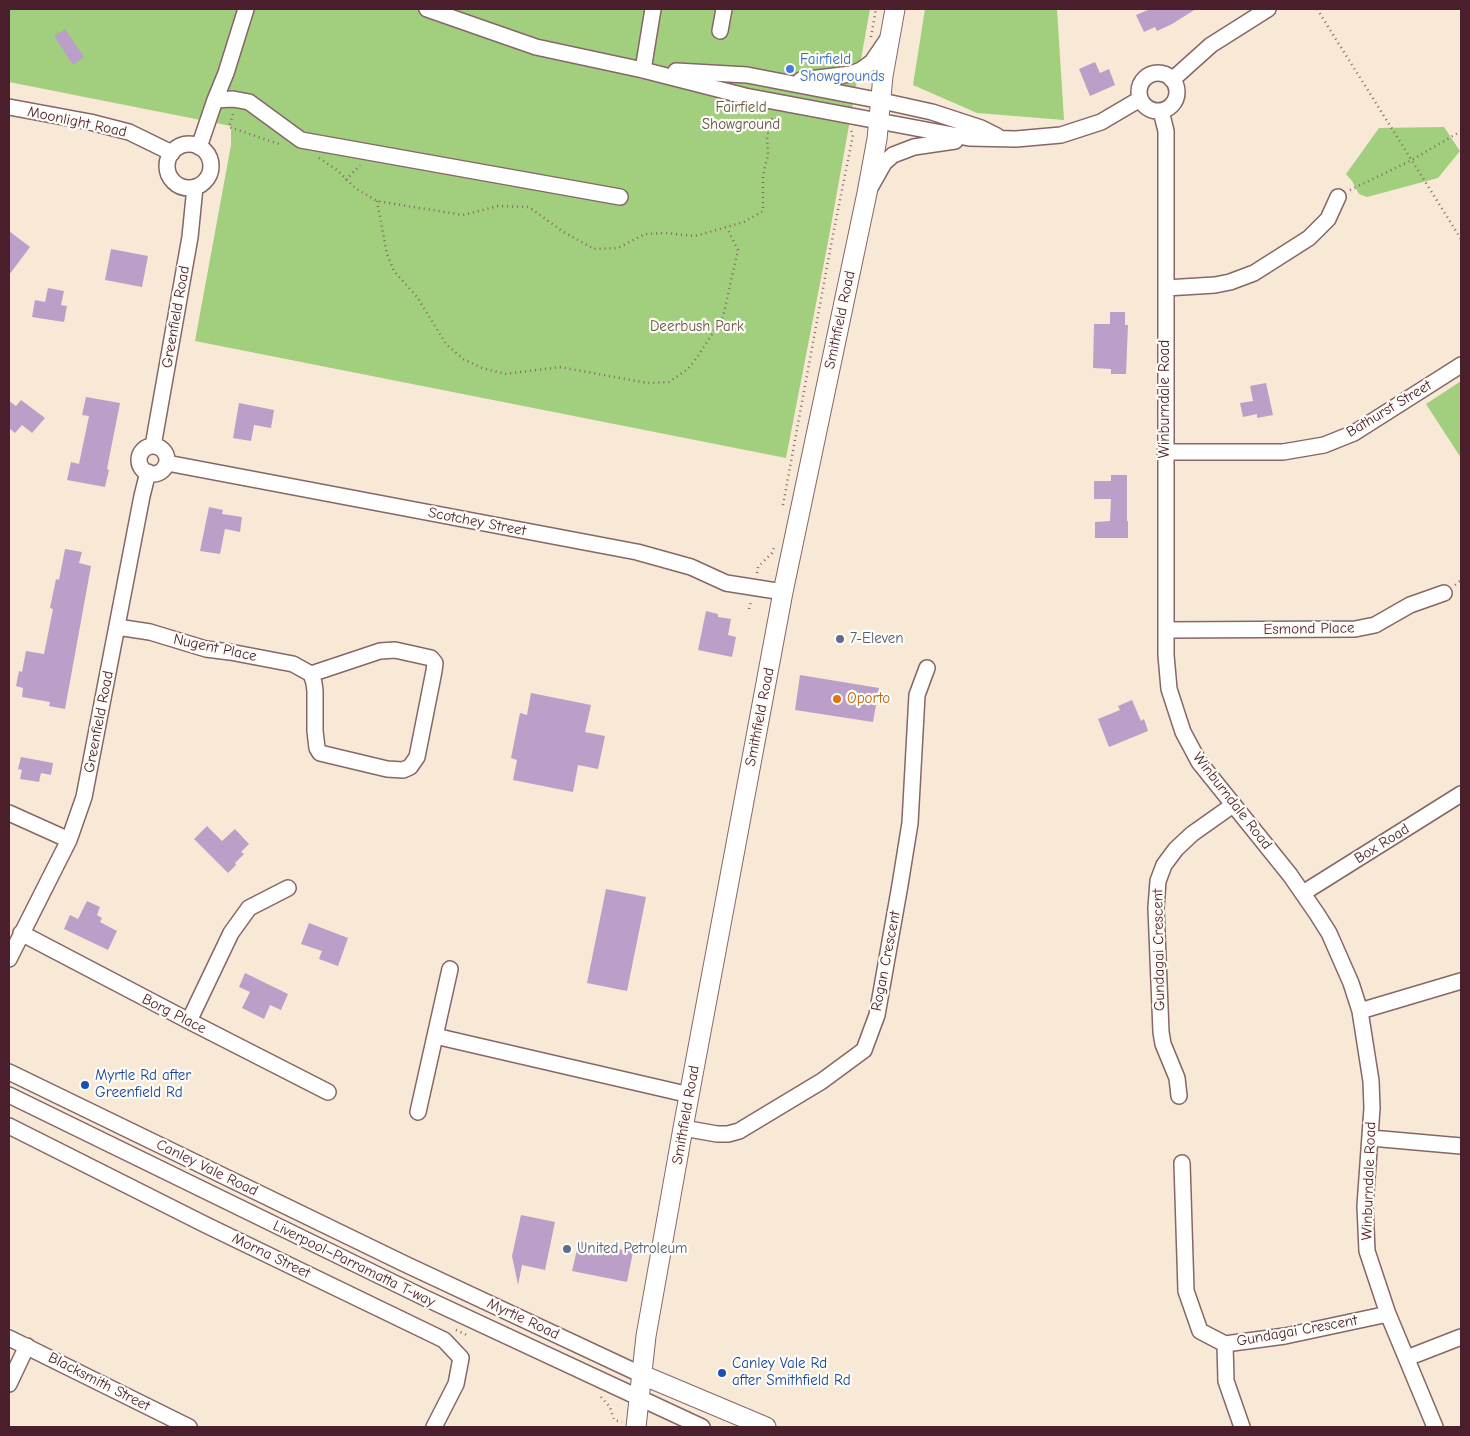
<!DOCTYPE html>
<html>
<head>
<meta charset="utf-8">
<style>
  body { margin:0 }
  #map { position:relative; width:1470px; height:1436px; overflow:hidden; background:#f7e9d5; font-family:"Comic Neue",sans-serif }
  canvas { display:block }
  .frame { position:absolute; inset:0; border:10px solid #4a1f2b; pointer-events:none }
</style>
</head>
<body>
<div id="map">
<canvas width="1470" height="1436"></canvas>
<div class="frame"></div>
</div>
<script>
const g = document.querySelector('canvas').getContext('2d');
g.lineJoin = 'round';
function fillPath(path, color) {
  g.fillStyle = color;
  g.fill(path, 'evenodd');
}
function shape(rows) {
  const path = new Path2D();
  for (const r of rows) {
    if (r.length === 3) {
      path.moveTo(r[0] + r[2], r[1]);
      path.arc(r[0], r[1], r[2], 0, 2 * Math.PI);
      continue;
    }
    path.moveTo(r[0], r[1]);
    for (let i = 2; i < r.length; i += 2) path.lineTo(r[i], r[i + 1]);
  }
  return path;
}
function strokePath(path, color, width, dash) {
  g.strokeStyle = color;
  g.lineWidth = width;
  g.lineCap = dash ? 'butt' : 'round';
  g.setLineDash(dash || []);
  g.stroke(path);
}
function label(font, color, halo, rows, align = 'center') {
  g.font = font + ' "Comic Neue",sans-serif';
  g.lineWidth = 4.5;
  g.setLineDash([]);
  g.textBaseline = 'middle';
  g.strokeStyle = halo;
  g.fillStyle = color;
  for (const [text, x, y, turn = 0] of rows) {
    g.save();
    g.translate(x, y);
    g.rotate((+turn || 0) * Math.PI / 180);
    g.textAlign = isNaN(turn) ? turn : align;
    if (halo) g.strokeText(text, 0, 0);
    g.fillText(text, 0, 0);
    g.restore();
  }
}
const green = shape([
  [9,9,870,9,828,242,786,458,195,341,231,145,231,126,9,82],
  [925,9,1057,9,1064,120,977,113,913,85],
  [1444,127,1460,151,1438,178,1367,197,1359,194,1352,181,1346,174,1379,128],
  [1461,381,1461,458,1426,404]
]);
const building = shape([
  [1150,9,1196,9,1172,24,1157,31,1155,27,1144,32,1136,15],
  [65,29,84,57,73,65,54,36],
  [1095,62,1100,73,1109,69,1115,85,1090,96,1079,69],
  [9,231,30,247,9,275],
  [111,249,148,256,142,287,105,280],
  [48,288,64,291,61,305,67,306,64,322,32,317,35,300,45,302],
  [1110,312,1125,312,1125,325,1128,325,1126,374,1111,374,1111,369,1093,368,1094,324,1110,324],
  [1266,383,1273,415,1257,418,1257,414,1243,417,1240,403,1253,401,1250,386],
  [86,397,120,403,107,469,109,470,105,487,67,480,71,462,79,464,89,416,82,415],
  [21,400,45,418,32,433,22,425,15,433,9,428,9,401,16,406],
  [239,403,274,410,271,428,254,425,251,441,233,438],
  [1111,475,1127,475,1127,521,1128,521,1128,538,1095,538,1095,522,1110,521,1111,499,1094,499,1094,481,1111,481],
  [209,507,223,510,222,514,242,517,240,532,225,529,220,554,200,551],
  [65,549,82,552,79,563,91,566,65,709,49,706,50,702,22,697,23,688,16,686,19,671,22,672,26,651,44,654,53,609,50,608,56,579,59,580],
  [706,611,718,614,718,617,731,619,728,635,736,637,732,657,698,650],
  [800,675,879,688,873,722,795,710],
  [531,693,591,705,585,732,605,736,598,769,578,765,573,792,513,780,517,760,511,758,520,713,527,715],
  [1132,700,1141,721,1144,719,1148,731,1109,747,1098,719,1120,710,1118,706],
  [21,757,53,763,51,775,41,773,39,782,20,779,22,770,18,769],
  [207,826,222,841,235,829,249,844,241,852,244,854,235,863,236,865,228,873,194,839],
  [606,889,646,897,627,991,587,983],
  [87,901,100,907,97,915,102,918,100,922,117,931,108,950,64,929,70,915,78,919],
  [309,923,348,938,338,966,319,959,322,951,301,944],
  [245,973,288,994,281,1010,270,1005,264,1019,242,1008,250,992,239,987],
  [521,1215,555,1222,545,1270,522,1265,518,1285,512,1256],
  [579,1241,633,1252,627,1282,572,1271]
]);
const path = shape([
  [1317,9,1461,239],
  [871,37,876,9],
  [233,114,229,127,279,144],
  [319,158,337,170,355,188,377,201,463,215,498,206,529,207,562,231,594,249,618,248,645,234,666,233,695,236,744,222,763,211,763,175,768,155,767,136,773,115],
  [346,180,360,165],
  [1350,190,1412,160,1461,131],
  [377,201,387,254,394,271,417,297,446,344,463,359,482,368,505,374,560,367,647,383,669,382,688,369,698,356,723,317,738,250,727,228],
  [783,505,831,245,853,135,851,130],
  [757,573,758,567,772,553,775,545],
  [1455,585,1461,580],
  [749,609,751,601],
  [456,1330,469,1336],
  [601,1397,610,1407,614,1420,622,1422]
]);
const minor = shape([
  [427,9,536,47,643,70,745,96,969,138,1016,139,1061,135,1101,122,1140,99],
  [720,31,724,9],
  [643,70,653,9],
  [676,71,747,75,882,101,932,112,981,128,997,136],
  [1158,92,19],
  [801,80,851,74,861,70,872,62,889,37],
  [1172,80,1211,45,1268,9],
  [215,100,233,99,249,102,301,140,620,197],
  [9,107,90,122,129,132,172,153],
  [1161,111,1166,131,1166,655,1169,689,1183,732,1199,762,1290,875,1317,914,1329,933,1351,983,1360,1011,1371,1081,1372,1108,1365,1206,1367,1251,1388,1314,1435,1427],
  [189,166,22],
  [199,147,215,100,226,73,246,9],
  [871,186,884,163,893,155,914,147,955,141],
  [1166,288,1215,285,1230,282,1254,273,1309,238,1328,219,1338,197],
  [153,446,190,237,195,187],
  [153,460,14],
  [1165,452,1283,452,1324,445,1354,433,1461,365],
  [167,463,637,552,691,567,726,583,783,592],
  [117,627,150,632,206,649,230,652,293,664,311,674,314,683,315,691,315,731,317,748,320,753,387,769,403,770,410,767,417,757,434,671,435,663,431,658,395,650,380,651,311,674],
  [1166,630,1355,629,1375,625,1410,605,1444,593],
  [9,813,69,840],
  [1303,893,1461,794],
  [21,933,189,1021,328,1092],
  [9,959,69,840,84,797,142,496,148,472],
  [1360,1011,1461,981],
  [189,1021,231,933,249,908,288,888],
  [435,1036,690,1095],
  [9,1072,405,1264,640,1374],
  [9,1095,425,1298,702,1427],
  [1179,1096,1177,1078,1163,1044,1161,1032,1156,908,1158,881,1164,865,1176,849,1192,834,1233,805],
  [418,1112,450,969],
  [9,1126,206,1225,444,1340,461,1358,456,1384,434,1427],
  [683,1128,717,1134,728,1134,739,1131,822,1081,864,1050,877,1015,900,885,910,823,917,695,927,668],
  [1371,1138,1461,1146],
  [1182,1163,1186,1291,1200,1331,1225,1344,1285,1336,1388,1314],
  [9,1338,189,1427],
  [1225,1344,1226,1381,1242,1427],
  [1407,1358,1461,1337],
  [9,1384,27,1346]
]);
const major = shape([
  [640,1374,766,1427],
  [636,1427,646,1336,683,1128,783,592,867,193,877,139,883,76,895,9]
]);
const markers = [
  [790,69,5,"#3f7fe0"],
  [840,639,5,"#5c6f8a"],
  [837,699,5,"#e8710a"],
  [85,1085,5,"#1a4fb4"],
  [567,1249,5,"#5c6f8a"],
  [722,1373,5,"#1a4fb4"]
];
const shopNames = [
  ["Fairfield",800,60],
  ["Showgrounds",800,77]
];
const parkNames = [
  ["Fairfield",741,108],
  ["Showground",741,125],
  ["Deerbush Park",697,327]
];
const streetNames = [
  ["Moonlight Road",77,122,12],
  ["Greenfield Road",176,317,-80],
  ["Smithfield Road",840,320,-78],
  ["Winburndale Road",1165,399,-90],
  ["Bathurst Street",1389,409,-31],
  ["Scotchey Street",477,522,11],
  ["Esmond Place",1309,629,-1],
  ["Nugent Place",215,648,12],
  ["Smithfield Road",760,717,-79],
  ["Greenfield Road",99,722,-79],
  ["Winburndale Road",1232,801,52],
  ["Box Road",1382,844,-32],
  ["Gundagai Crescent",1159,950,-91],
  ["Rogan Crescent",886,961,-79],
  ["Borg Place",174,1014,27],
  ["Smithfield Road",686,1115,-80],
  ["Canley Vale Road",207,1168,26],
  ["Winburndale Road",1369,1181,-88],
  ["Morna Street",271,1256,26],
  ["Liverpool–Parramatta T-way",354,1264,26],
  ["Myrtle Road",523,1319,25],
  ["Gundagai Crescent",1297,1331,-10],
  ["Blacksmith Street",99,1382,27]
];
const serviceNames = [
  ["7-Eleven",850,639],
  ["United Petroleum",577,1249]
];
const foodNames = [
  ["Oporto",847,699]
];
const transitNames = [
  ["Myrtle Rd after",95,1076],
  ["Greenfield Rd",95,1093],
  ["Canley Vale Rd",732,1364],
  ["after Smithfield Rd",732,1381]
];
fillPath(green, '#a1cf7d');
fillPath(building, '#bb9fc8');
strokePath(minor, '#876666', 18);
strokePath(major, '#876666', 21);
strokePath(path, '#876666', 2.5, [1, 4]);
strokePath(minor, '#fff', 15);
strokePath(major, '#fff', 19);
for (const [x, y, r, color] of markers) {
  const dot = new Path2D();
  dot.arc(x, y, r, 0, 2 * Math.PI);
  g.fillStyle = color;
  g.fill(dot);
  strokePath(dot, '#fdfcf7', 2);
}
label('15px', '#366cbe', '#fdfcf7', shopNames, 'left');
label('15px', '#645444', '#fdfcf7', parkNames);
label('15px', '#4a1f2b', '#fdfcf7', streetNames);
label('15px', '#4e5e75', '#fdfcf7', serviceNames, 'left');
label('15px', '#c56008', '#fdfcf7', foodNames, 'left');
label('15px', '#164399', '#fdfcf7', transitNames, 'left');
</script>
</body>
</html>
